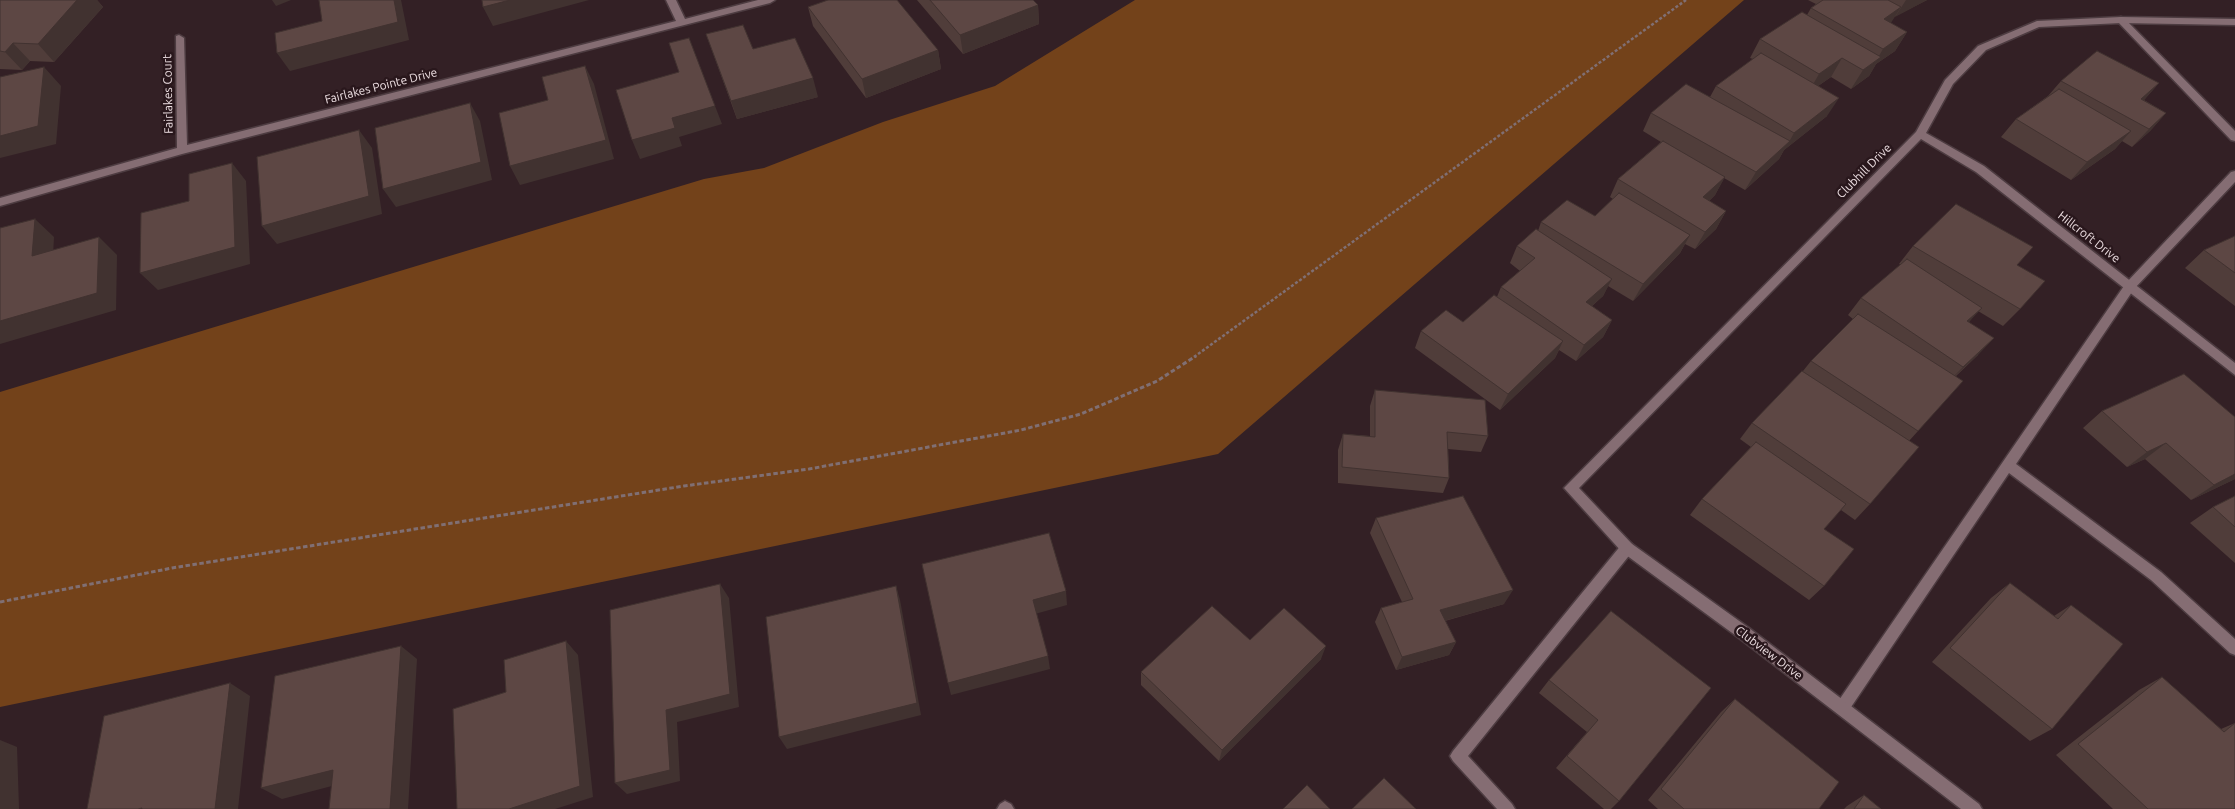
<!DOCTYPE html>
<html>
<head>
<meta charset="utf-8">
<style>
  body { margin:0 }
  canvas { display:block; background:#332025 }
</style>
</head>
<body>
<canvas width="2235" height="809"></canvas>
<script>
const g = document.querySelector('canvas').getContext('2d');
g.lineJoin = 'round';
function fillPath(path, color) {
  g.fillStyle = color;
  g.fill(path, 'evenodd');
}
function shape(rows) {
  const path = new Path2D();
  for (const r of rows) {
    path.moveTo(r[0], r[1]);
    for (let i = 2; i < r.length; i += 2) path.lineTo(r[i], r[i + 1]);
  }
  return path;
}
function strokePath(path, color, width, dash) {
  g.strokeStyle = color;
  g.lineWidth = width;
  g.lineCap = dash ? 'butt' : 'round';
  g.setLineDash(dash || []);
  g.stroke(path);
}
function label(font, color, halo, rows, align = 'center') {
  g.font = font + ' Ubuntu,sans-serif';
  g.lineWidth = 5;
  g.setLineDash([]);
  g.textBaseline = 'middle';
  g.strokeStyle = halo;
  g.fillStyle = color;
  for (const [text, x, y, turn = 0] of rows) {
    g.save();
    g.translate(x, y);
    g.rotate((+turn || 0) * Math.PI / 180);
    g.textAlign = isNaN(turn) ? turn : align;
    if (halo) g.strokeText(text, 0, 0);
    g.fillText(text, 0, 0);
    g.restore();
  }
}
const green = shape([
  [1135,0,1744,0,1218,454,0,707,0,392,704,179,764,168,883,122,995,86]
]);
const pathFar1 = shape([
  [1194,357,1686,0]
]);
const path = shape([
  [0,602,172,568,684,486,809,469,1021,430,1081,414,1157,381,1196,356]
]);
const lane = shape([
  [2121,17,2124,18,2235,131,2235,141,2231,140,2118,22,2118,18,2121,17],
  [2235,171,2235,182,2134,289,2016,464,2161,572,2235,639,2235,655,2230,653,2151,580,2009,473,1847,713,1842,715,1837,713,1835,708,1837,703,2126,283,2231,172,2235,171],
  [1627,542,1632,544,1634,548,1632,552,1468,756,1512,804,1515,809,1497,809,1453,761,1450,756,1453,751,1622,544,1627,542]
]);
const street = shape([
  [666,0,676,0,685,19,758,0,775,0,770,3,182,154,0,206,0,198,177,148,176,36,179,35,184,38,187,145,676,21,666,0],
  [2121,17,2235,19,2235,25,2121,23,2039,27,1986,50,1953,84,1926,133,1984,166,2235,363,2235,375,1976,172,1921,139,1579,488,1632,544,1749,628,1979,804,1982,809,1961,809,1739,638,1622,552,1564,488,1916,132,1945,80,1978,46,2037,21,2121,17],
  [1005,801,1011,804,1014,809,997,809,1000,804,1005,801]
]);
const wall = shape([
  [0,0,97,0,103,7,54,62,30,61,22,70,0,69],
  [917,0,1033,0,1038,5,1039,24,963,54],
  [1808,0,1927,0,1894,17,1890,23,1907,32,1895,51,1876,64,1869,76,1851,89,1831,77,1818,86,1827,116,1784,150,1779,159,1745,190,1724,178,1715,195,1709,201,1726,211,1716,229,1695,249,1685,244,1680,253,1633,301,1608,286,1603,296,1592,306,1612,320,1603,337,1576,361,1559,350,1555,358,1500,410,1415,348,1421,331,1463,322,1497,297,1501,287,1520,271,1510,263,1517,246,1538,231,1541,222,1595,216,1613,199,1610,197,1618,179,1661,142,1643,131,1651,113,1710,97,1716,86,1753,59,1750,58,1760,39,1807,15,1811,8,1816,4],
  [808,7,938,50,941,69,866,98,813,26],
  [706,34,818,97,737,119],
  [2061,81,2159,83,2144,100,2166,113,2150,131,2132,147,2122,141,2115,149,2071,180,2001,137,2016,119,2048,96],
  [2235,236,2235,306,2185,268,2204,250],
  [1913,246,2017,265,2020,309,2003,326,1978,311,1969,322,1978,355,1956,376,1918,431,1909,441,1870,504,1855,520,1841,510,1824,529,1824,586,1809,600,1690,515,1702,499,1751,447,1740,439,1752,423,1803,371,1811,361,1853,319,1848,315,1861,298,1901,265,1899,264],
  [2184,374,2235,479,2191,500,2145,459,2127,467,2083,428,2102,411],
  [1375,390,1488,436,1481,452,1448,449,1449,478,1443,493,1338,483,1338,450,1343,434,1370,436,1370,406],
  [2235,496,2235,563,2190,523,2213,507],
  [1376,518,1504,604,1445,621,1456,642,1449,655,1396,670,1375,622,1381,608,1402,602,1370,533],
  [2010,583,2054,616,2071,605,2052,729,2030,741,1932,662,1991,598],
  [1250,640,1321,659,1219,761,1141,685,1141,672],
  [2162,677,2221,729,2235,723,2235,809,2113,809,2056,755,2139,690],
  [1549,680,1711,688,1619,801,1611,809,1604,809,1556,768,1587,732,1539,693],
  [1735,699,1819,809,1658,809,1648,800,1721,712],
  [1864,795,1881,809,1844,809,1847,806]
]);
const shadedWall = shape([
  [77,0,97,0,103,7,54,62,38,44],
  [272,0,291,0,276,6],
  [394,0,401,0,409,40,290,71,277,53],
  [510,0,589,0,493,26,483,7],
  [1906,0,1927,0,1895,17],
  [1038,5,1039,24,963,54,960,35],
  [1901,7,1889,26,1884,19],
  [1907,32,1895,51,1876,64,1869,76,1851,89,1863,70,1876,61,1883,49],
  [13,43,30,61,22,70,5,52],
  [938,50,941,69,866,98,862,79],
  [1842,58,1831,77,1808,93,1819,74],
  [585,66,594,84,614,159,520,185,510,166],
  [44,67,61,86,56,144,0,158,0,136],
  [813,78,818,97,737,119,731,101],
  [2159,83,2143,101,2125,118,2141,99],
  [1839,98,1827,116,1784,150,1779,159,1745,190,1756,172,1789,142,1794,133],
  [470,103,480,121,492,180,396,207,383,189],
  [715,106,722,124,679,137,682,146,640,159,632,140,672,118],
  [2166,113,2150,131,2132,147,2149,129],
  [359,130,372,148,382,214,277,244,262,226],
  [2131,131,2115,149,2071,180,2087,162],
  [232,163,246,181,250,264,158,290,140,273],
  [1725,177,1715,195,1693,216,1703,197],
  [1726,211,1716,229,1695,249,1705,232],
  [35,219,54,237,52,273,32,256],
  [1690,235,1680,253,1633,301,1643,284],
  [99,237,117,255,116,310,0,344,0,321],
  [1612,279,1603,296,1577,319,1586,302],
  [1982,308,1966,325,1967,321],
  [1612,320,1603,337,1576,361,1584,345],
  [1994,338,1978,355,1947,383,1963,367],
  [1563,341,1555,358,1500,410,1508,394],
  [2166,443,2145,459,2127,467,2147,452],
  [2235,474,2235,479,2191,500,2214,485],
  [720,584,729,598,739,707,677,722,680,781,627,794,615,783,666,710],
  [896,586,900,600,921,715,787,749,779,737],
  [1513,590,1504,604,1433,624,1440,610],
  [1066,591,1067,605,1035,614,1033,600],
  [566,641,578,655,593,797,555,809,509,809],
  [1456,642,1449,655,1396,670,1402,657],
  [401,646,417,659,408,809,390,809],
  [1326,646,1321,659,1219,761,1222,750],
  [1048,656,1050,669,951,695,948,683],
  [230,683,250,696,238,809,215,809],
  [0,740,17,747,19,809,0,809],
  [333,770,351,781,282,799,261,788]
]);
const building = shape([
  [0,0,77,0,38,44,13,43,5,52,0,51,0,0],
  [319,0,394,0,398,22,277,53,275,33,322,21,319,0],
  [482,0,510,0,483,7,482,0],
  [828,0,897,0,938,50,862,79,808,7,828,0],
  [930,0,1033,0,1038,5,960,35,930,0],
  [1823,0,1888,0,1901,7,1884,19,1907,32,1883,49,1811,8,1823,0],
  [1802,12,1881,57,1863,70,1842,58,1819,74,1760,39,1802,12],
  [743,25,753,49,795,38,813,78,731,101,706,34,743,25],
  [689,38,715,106,672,118,675,128,632,140,616,90,679,72,669,43,689,38],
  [2097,51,2159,83,2141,99,2166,113,2149,129,2061,81,2097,51],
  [1761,53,1839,98,1794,133,1716,86,1761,53],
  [585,66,606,140,510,166,499,113,548,100,542,77,585,66],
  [44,67,38,126,0,136,0,77,44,67],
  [1686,84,1790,141,1756,172,1651,113,1686,84],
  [2059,89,2131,131,2087,162,2016,119,2059,89],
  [470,103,481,162,383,189,375,128,470,103],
  [359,130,369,196,262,226,257,157,359,130],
  [1663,141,1725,177,1703,197,1726,211,1705,232,1618,179,1663,141],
  [232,163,235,247,140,273,141,213,189,201,189,174,232,163],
  [1619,193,1690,235,1643,284,1541,222,1567,200,1595,216,1619,193],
  [1956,204,2033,247,2017,265,2045,281,2020,309,1913,246,1956,204],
  [35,219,32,256,99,237,97,293,0,321,0,228,35,219],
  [1536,229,1612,279,1586,302,1612,320,1584,345,1501,287,1535,258,1517,246,1536,229],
  [2235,236,2235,273,2204,250,2235,236],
  [1907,259,1982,308,1967,321,1994,338,1963,367,1861,298,1907,259],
  [1494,295,1563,341,1508,394,1421,331,1446,310,1463,322,1494,295],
  [1858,314,1963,381,1918,431,1811,361,1858,314],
  [1802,371,1919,447,1870,504,1752,423,1802,371],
  [2184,374,2235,417,2235,474,2214,485,2166,443,2147,452,2102,411,2184,374],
  [1375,390,1485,400,1488,436,1447,432,1449,478,1342,467,1343,434,1375,437,1375,390],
  [1756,442,1846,504,1824,529,1854,549,1824,586,1702,499,1756,442],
  [1463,496,1513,590,1440,610,1456,642,1402,657,1381,608,1413,599,1376,518,1463,496],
  [2235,496,2235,527,2213,507,2235,496],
  [1049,533,1066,591,1033,600,1048,656,948,683,922,564,1049,533],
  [2010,583,2058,619,2071,605,2123,644,2052,729,1950,648,2010,583],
  [720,584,730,694,666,710,670,770,615,783,610,610,720,584],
  [896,586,917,703,779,737,766,617,896,586],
  [1212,606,1250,640,1284,608,1326,646,1222,750,1141,672,1212,606],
  [1611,611,1711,688,1619,801,1567,756,1598,720,1549,680,1611,611],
  [566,641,580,786,509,809,457,809,453,709,506,692,504,660,566,641],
  [401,646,390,809,329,809,333,770,261,788,275,676,401,646],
  [2162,677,2224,732,2235,723,2235,809,2148,809,2078,744,2162,677],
  [230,683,215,809,142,809,142,808,138,809,87,809,104,716,230,683],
  [1735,699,1839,782,1819,809,1684,809,1661,789,1735,699],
  [1384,778,1416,809,1352,809,1384,778],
  [1307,785,1330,809,1283,809,1307,785],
  [1864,795,1881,809,1854,809,1864,795]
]);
const streetNames = [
  ["Fairlakes Pointe Drive",381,86,-14],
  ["Fairlakes Court",168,94,-91],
  ["Clubhill Drive",1864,171,-45],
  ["Hillcroft Drive",2089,237,38],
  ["Clubview Drive",1769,653,37]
];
fillPath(green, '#73421a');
strokePath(lane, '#4d3c41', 3);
strokePath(street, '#4d3c41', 3);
strokePath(pathFar1, '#806f73', 2.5, [3, 2]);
strokePath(path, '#806f73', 3, [4.5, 2.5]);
fillPath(lane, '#856d73');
fillPath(street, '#856d73');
fillPath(wall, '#503d3a');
fillPath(shadedWall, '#413230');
fillPath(building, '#5d4744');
strokePath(building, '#413230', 1);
label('12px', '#eddfe2', '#29171c', streetNames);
</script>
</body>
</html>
